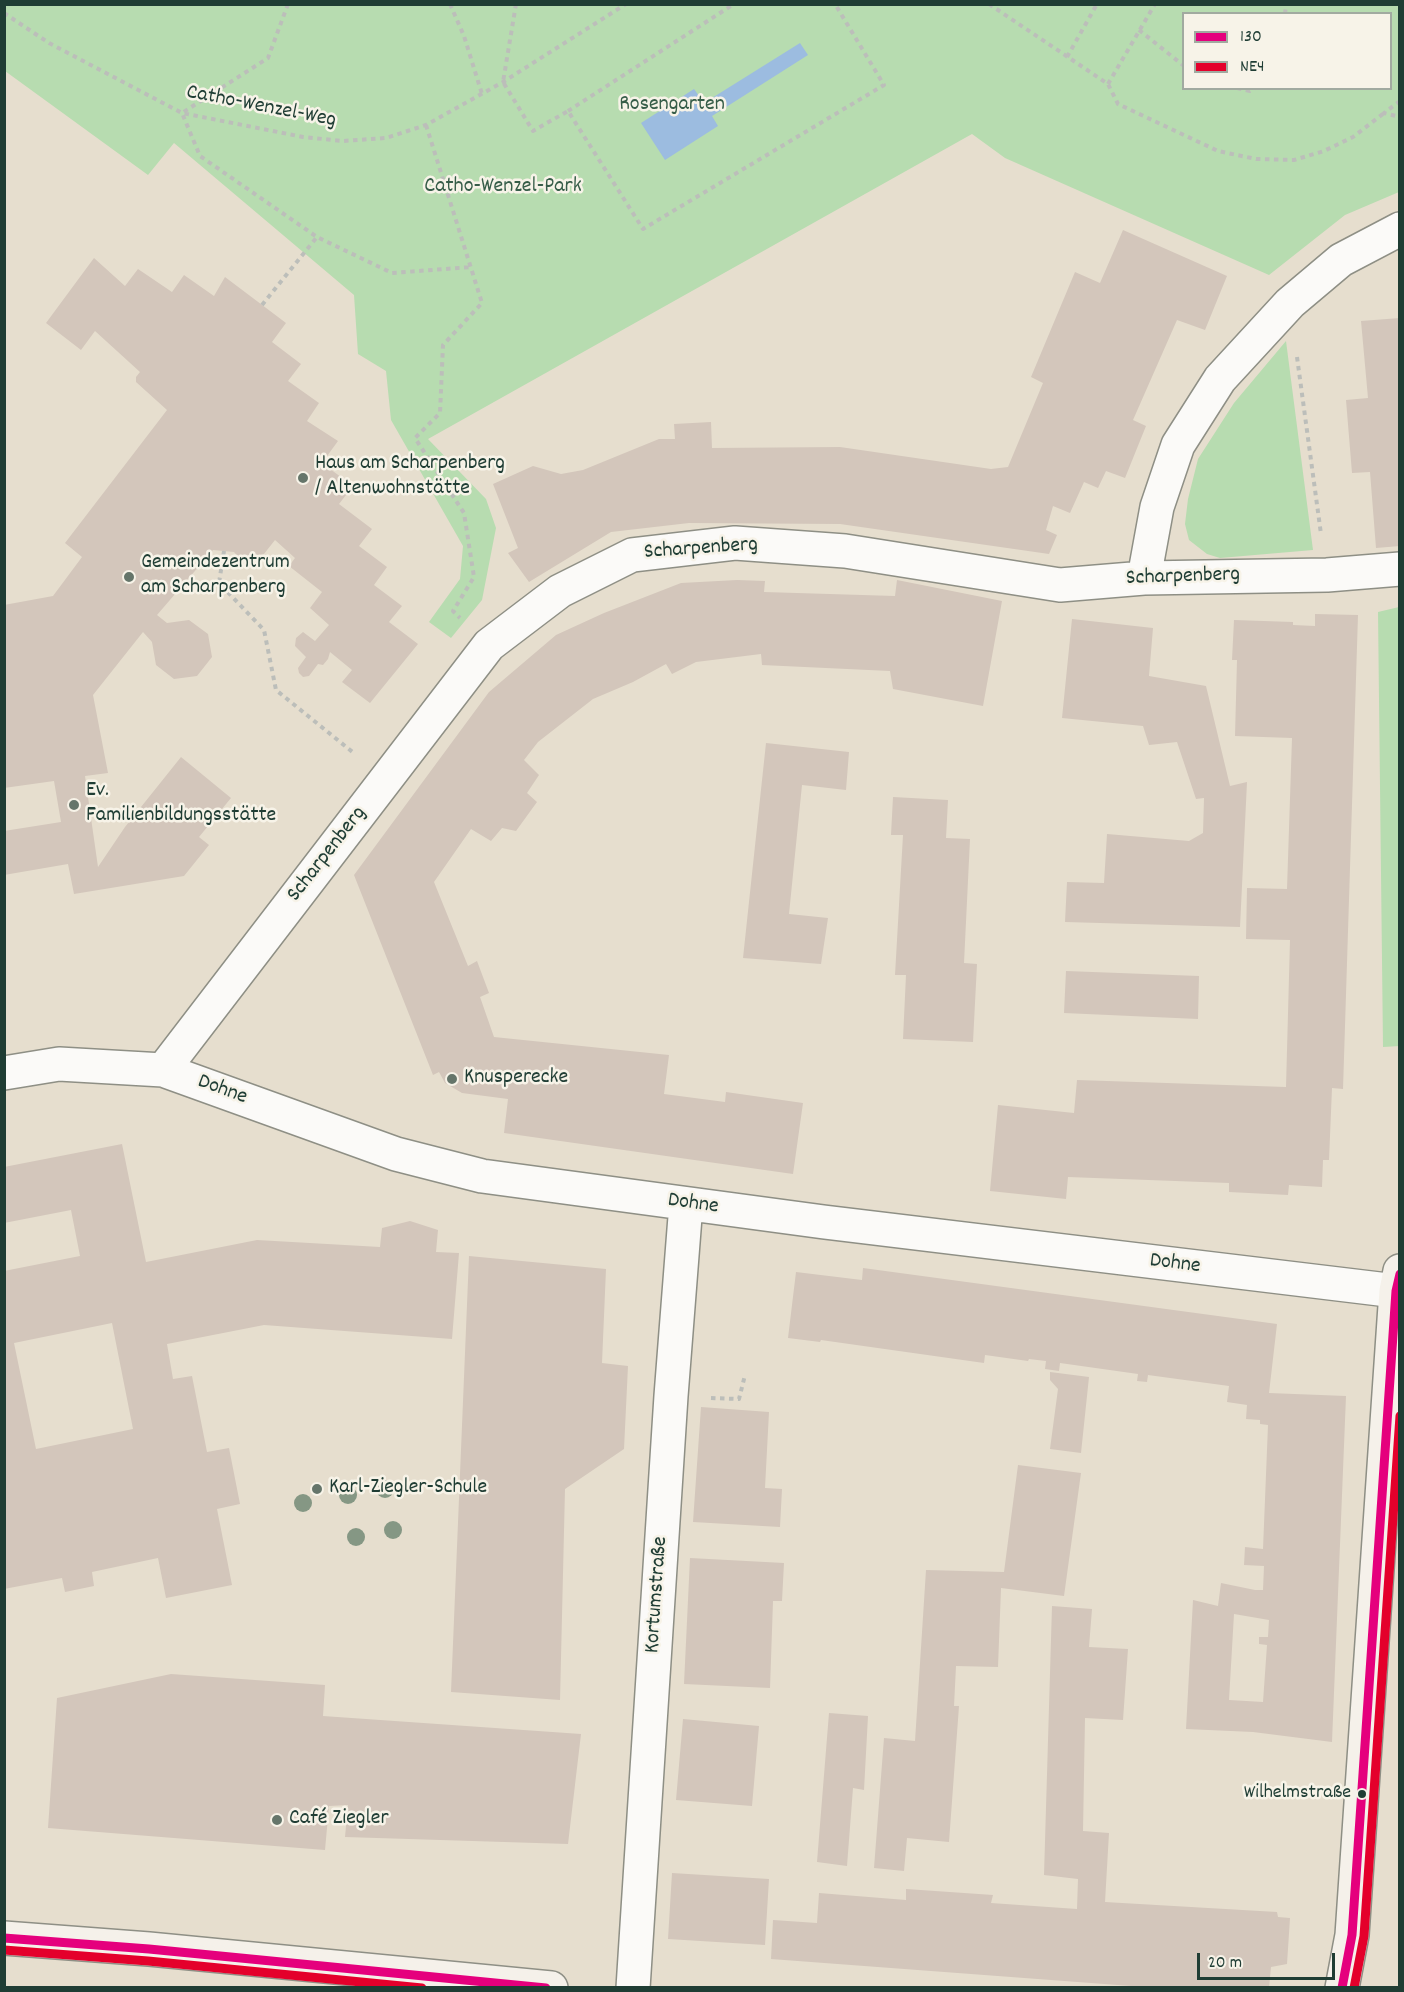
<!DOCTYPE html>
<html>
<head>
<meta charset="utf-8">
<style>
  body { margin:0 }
  #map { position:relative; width:1404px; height:1992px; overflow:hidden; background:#e6dece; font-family:Dekko,sans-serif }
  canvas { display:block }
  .frame { position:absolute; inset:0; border:6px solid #1f3d34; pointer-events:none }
  .legend { position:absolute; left:1182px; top:12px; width:210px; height:78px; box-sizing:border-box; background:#f7f3e8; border:2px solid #a1aaa0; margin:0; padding:8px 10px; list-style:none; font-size:18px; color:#1f3d34 }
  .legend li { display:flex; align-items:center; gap:12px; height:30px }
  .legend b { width:30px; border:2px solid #a1aaa0 }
  .scale { position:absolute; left:1197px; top:1953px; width:138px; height:27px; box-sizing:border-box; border:3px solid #1f3d34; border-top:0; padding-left:8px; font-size:18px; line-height:21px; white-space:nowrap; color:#1f3d34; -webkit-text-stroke:4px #f7f3e8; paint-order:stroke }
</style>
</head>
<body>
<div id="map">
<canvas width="1404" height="1992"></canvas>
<div class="frame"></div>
<ul class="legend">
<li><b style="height:8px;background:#e5007d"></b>130</li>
<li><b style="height:8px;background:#e4002b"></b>NE4</li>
</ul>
<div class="scale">20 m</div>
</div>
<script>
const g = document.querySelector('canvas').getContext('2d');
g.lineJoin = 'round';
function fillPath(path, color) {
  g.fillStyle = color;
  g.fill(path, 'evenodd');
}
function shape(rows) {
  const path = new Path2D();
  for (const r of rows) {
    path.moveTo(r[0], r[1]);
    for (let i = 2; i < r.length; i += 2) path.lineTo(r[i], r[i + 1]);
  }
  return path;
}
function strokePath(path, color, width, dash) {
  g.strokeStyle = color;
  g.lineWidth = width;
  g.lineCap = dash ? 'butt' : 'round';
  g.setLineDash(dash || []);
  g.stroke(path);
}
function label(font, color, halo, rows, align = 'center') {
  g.font = font + ' Dekko,sans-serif';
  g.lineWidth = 5;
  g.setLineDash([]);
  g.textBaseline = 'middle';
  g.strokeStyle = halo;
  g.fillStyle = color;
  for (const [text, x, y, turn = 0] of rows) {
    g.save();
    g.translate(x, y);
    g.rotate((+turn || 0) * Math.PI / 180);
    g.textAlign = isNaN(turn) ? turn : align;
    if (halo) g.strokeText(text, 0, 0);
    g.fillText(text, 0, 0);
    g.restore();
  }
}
const green = shape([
  [5,4,1399,5,1399,192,1345,215,1269,275,1005,158,972,134,428,439,486,499,496,528,482,600,451,638,429,622,460,579,463,546,391,420,386,371,358,354,354,295,174,143,148,175,5,71],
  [1184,14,1390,14,1390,88,1184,88],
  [1286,341,1313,550,1220,558,1207,554,1189,540,1185,524,1188,499,1198,459,1234,403],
  [1399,607,1400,1046,1383,1047,1378,612]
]);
const water = shape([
  [800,43,808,55,712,116,718,126,665,160,641,123,694,89,704,103]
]);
const building = shape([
  [1123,230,1227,276,1205,330,1177,320,1133,420,1146,426,1125,478,1106,471,1098,488,1084,482,1070,513,1053,506,1046,530,1057,535,1049,554,840,524,689,523,611,532,529,582,508,553,518,548,493,484,533,466,561,474,583,470,659,439,675,439,674,424,711,422,712,448,840,447,991,469,1008,467,1043,383,1031,377,1075,272,1100,283],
  [94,258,125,286,138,269,172,292,184,275,214,296,225,277,286,323,272,342,301,364,288,381,319,403,307,421,338,441,322,463,353,486,339,504,372,529,359,546,387,567,374,585,402,606,389,622,418,644,370,703,342,682,352,670,330,652,328,659,323,665,318,664,309,676,303,677,299,673,298,668,306,657,295,646,296,638,303,632,315,641,329,625,310,608,322,592,289,566,295,558,275,540,260,559,253,563,242,561,234,552,213,550,157,615,167,623,189,620,208,634,212,657,197,676,174,679,156,665,152,642,143,632,93,695,108,773,85,776,98,867,125,827,181,757,231,798,199,837,209,845,184,876,74,894,68,864,4,875,4,831,61,822,54,781,4,788,4,605,53,596,82,557,65,543,167,410,136,382,136,377,140,372,95,331,81,350,46,323],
  [1400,318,1400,546,1376,548,1370,472,1352,473,1346,400,1368,398,1361,321],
  [737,580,765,581,764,592,895,596,897,580,1002,601,983,706,893,689,890,671,762,665,761,654,696,662,672,674,666,664,633,682,593,699,538,742,524,760,539,775,527,793,537,802,516,831,502,828,491,841,471,829,434,882,468,966,477,961,489,993,480,997,494,1037,669,1055,664,1094,725,1102,726,1092,803,1103,793,1174,504,1133,508,1099,462,1093,445,1083,439,1072,433,1075,354,875,489,692,556,635,604,613,681,583],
  [1315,614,1358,615,1343,1089,1332,1088,1329,1160,1323,1160,1322,1187,1289,1185,1288,1195,1229,1192,1229,1183,1068,1177,1066,1199,990,1191,998,1105,1074,1113,1077,1080,1286,1087,1290,940,1246,939,1247,888,1287,889,1292,738,1235,736,1237,660,1232,660,1234,620,1293,622,1293,625,1315,626],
  [1072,619,1153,628,1149,676,1206,686,1230,786,1247,782,1240,927,1065,922,1067,882,1104,883,1107,834,1189,841,1203,833,1204,798,1196,799,1177,742,1149,745,1143,726,1062,718],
  [766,743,849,752,846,790,802,785,789,914,828,918,821,964,743,958],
  [893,797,948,800,946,838,970,839,964,963,977,964,973,1042,903,1039,906,975,895,975,903,835,891,835],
  [1066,971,1199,976,1198,1019,1064,1013],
  [122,1144,146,1262,257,1240,380,1247,382,1228,410,1221,438,1230,436,1252,459,1253,452,1339,264,1325,167,1344,173,1379,192,1376,207,1452,229,1448,240,1504,217,1509,232,1585,166,1598,158,1558,92,1572,94,1586,65,1592,62,1578,4,1589,4,1271,80,1256,71,1210,4,1223,4,1167],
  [112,1323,133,1429,36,1449,14,1343],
  [469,1256,606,1269,602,1363,628,1366,624,1449,565,1489,560,1700,451,1692],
  [863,1268,1277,1324,1269,1393,1346,1396,1332,1742,1253,1732,1186,1729,1193,1600,1218,1606,1221,1583,1255,1590,1263,1590,1264,1566,1244,1565,1245,1547,1263,1549,1268,1425,1260,1424,1260,1420,1246,1419,1247,1405,1227,1402,1229,1386,1148,1375,1147,1382,1137,1381,1138,1374,1060,1363,1059,1371,1045,1369,1046,1361,1029,1359,1028,1361,985,1355,984,1363,821,1340,820,1342,788,1338,796,1272,862,1280],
  [1234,1614,1269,1620,1268,1637,1259,1637,1259,1644,1267,1645,1263,1702,1229,1700],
  [1050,1372,1089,1377,1081,1453,1050,1449,1058,1389,1050,1380],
  [701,1407,769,1412,765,1488,782,1489,780,1527,693,1522],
  [1018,1465,1081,1473,1064,1596,1001,1588,998,1667,956,1666,954,1706,959,1706,949,1842,907,1838,904,1871,874,1868,884,1738,915,1741,926,1570,1004,1572],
  [690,1558,784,1563,782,1601,773,1601,770,1688,684,1684],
  [1052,1606,1092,1609,1089,1647,1128,1649,1123,1720,1085,1718,1083,1831,1109,1833,1105,1902,1277,1912,1278,1917,1290,1918,1287,1964,1271,1967,1269,1988,1131,1986,771,1959,773,1920,817,1923,819,1893,906,1900,906,1889,993,1895,991,1903,1077,1909,1078,1879,1044,1875],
  [171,1674,325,1685,323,1716,581,1734,568,1844,345,1837,348,1805,329,1806,325,1850,48,1828,57,1698],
  [829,1713,868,1716,864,1790,853,1788,847,1866,817,1862],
  [683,1719,759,1726,752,1806,676,1800],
  [672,1873,769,1879,765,1945,668,1939]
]);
const path = shape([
  [288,4,268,58,182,113,200,156,317,237,392,273,471,267],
  [450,4,464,36,482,94],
  [516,4,503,82,533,131,568,111,643,229,884,85,835,4],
  [989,4,1108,84,1118,104,1218,151,1256,159,1294,160,1324,151,1353,137,1384,113],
  [4,13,49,43,182,113,303,137,343,141,386,138,426,125,503,82,626,4],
  [1285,14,1286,4],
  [1139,30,1184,66],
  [1067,57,1097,4],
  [1108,84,1155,4],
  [1237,88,1250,91,1255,88],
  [1400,101,1384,113,1400,117],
  [568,111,734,4],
  [426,125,482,303,443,345,440,413,415,438,464,513,474,577,453,611,460,618],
  [262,305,317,237],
  [1297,357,1321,534],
  [224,551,219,583,264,630,276,690,355,754],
  [711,1398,739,1399,745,1375]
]);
const street = shape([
  [1144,578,1157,507,1178,445,1220,379,1290,303,1341,260,1400,229],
  [163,1070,489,645,560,591,632,555,735,543,845,551,1060,585,1144,578,1327,575,1400,569],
  [4,1073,59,1064,163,1070,396,1154,482,1176,824,1222,1396,1291],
  [633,1988,671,1396,686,1204]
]);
const secondary = shape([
  [4,1938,149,1949,551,1988],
  [1342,1988,1352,1935,1396,1291,1400,1271]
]);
const bus1 = shape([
  [4,1938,149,1949,546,1988],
  [1342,1988,1352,1935,1396,1291,1400,1274]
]);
const bus2 = shape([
  [4,1950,148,1961,422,1988],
  [1354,1988,1364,1936,1400,1416]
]);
const trees = [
  [385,1489],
  [348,1495],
  [303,1503],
  [393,1530],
  [356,1537]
];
const markers = [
  [303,478,6,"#65756a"],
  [129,577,6,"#65756a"],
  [74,805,6,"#65756a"],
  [452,1079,6,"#65756a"],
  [317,1489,6,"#65756a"],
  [1362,1794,5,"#1f3d34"],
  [277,1820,6,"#65756a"]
];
const busNames = [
  ["Wilhelmstraße",1351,1794]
];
const parkNames = [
  ["Rosengarten",672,106],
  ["Catho-Wenzel-Park",503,188]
];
const streetNames = [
  ["Catho-Wenzel-Weg",261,108,11],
  ["Scharpenberg",701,550,-4],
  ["Scharpenberg",1183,578,-2],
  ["Scharpenberg",328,855,-52],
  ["Dohne",222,1091,20],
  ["Dohne",693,1205,8],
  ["Dohne",1175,1265,7],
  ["Kortumstraße",658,1595,-86]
];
const poiNames = [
  ["Haus am Scharpenberg",315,465],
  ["/ Altenwohnstätte",315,490],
  ["Gemeindezentrum",141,564],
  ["am Scharpenberg",141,589],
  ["Ev.",86,792],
  ["Familienbildungsstätte",86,817],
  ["Knusperecke",464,1079],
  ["Karl-Ziegler-Schule",329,1489],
  ["Café Ziegler",289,1820]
];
fillPath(green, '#b7dcb0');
fillPath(water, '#9cbce0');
fillPath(building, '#d3c6bb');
strokePath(street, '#8e8f85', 36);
strokePath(secondary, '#8e8f85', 36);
strokePath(path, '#bcbeba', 4, [4.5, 4.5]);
strokePath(street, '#fbfaf8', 33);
strokePath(secondary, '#f5f1ea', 33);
strokePath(bus1, '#e5007d', 9);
strokePath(bus2, '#e4002b', 9);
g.fillStyle = '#859784';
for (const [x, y] of trees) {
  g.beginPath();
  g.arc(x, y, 9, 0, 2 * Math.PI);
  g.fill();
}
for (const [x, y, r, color] of markers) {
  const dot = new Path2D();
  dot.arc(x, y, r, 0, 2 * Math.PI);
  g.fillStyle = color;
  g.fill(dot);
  strokePath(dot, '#f7f3e8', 2);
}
label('20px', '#1f3d34', '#f7f3e8', busNames, 'right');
label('22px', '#365d48', '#f7f3e8', parkNames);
label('22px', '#1f3d34', '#f7f3e8', streetNames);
label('22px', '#1f3d34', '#f7f3e8', poiNames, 'left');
</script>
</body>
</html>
